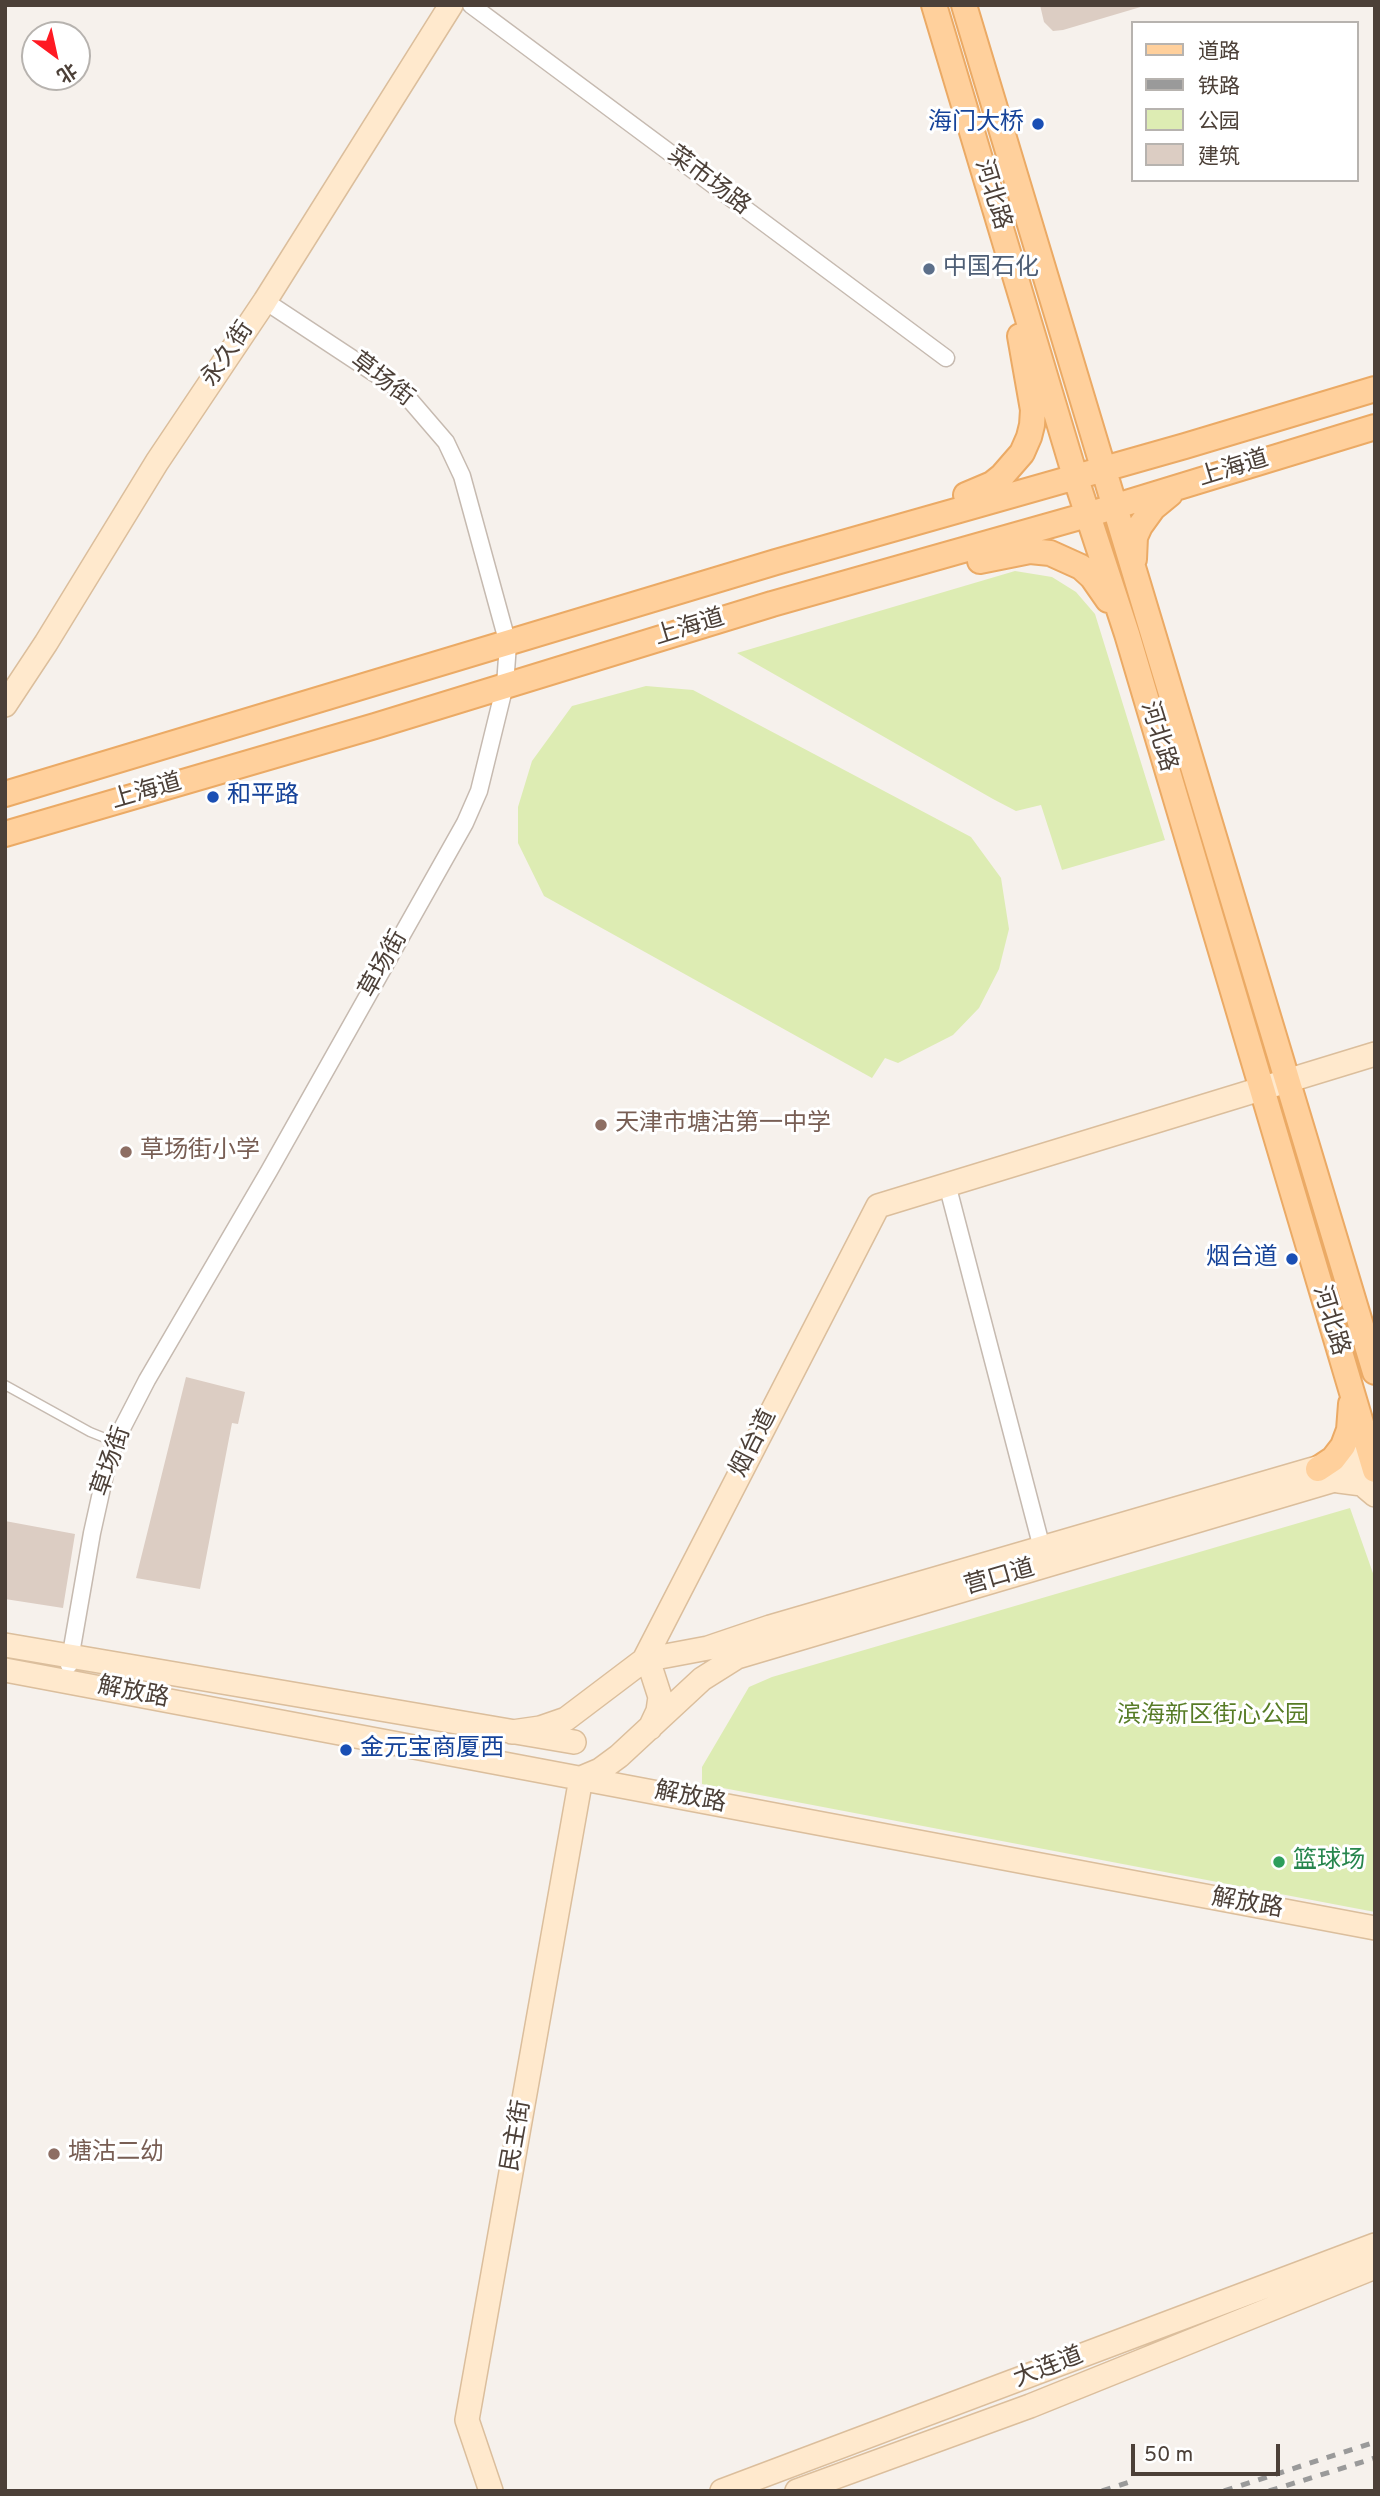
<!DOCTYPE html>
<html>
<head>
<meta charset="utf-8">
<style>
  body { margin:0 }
  #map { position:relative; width:1380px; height:2496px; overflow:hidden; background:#f6f1ec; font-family:Overpass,"Noto Sans SC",sans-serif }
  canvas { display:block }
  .frame { position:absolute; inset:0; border:7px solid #4c4038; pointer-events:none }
  .legend { position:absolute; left:1131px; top:21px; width:228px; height:161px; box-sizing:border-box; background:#fff; border:2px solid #b7b3af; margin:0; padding:9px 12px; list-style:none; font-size:21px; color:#4c4038 }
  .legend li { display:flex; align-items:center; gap:14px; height:35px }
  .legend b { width:35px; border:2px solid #b7b3af }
  .north { position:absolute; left:21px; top:21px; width:70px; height:70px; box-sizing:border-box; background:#fff; border:2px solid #b7b3af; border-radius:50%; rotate:147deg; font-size:19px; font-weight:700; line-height:28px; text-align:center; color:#4c4038 }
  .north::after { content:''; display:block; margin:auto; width:24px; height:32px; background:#ff1a23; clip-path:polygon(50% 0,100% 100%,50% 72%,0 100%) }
  .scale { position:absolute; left:1131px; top:2444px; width:149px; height:32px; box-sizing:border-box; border:4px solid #4c4038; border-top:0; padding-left:9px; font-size:21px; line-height:24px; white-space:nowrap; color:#4c4038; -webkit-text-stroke:5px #fff; paint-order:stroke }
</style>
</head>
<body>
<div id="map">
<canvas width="1380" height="2496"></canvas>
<div class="frame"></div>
<ul class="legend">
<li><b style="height:9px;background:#ffd09c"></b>道路</li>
<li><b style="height:9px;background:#9a9a9a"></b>铁路</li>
<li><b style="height:19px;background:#ddecb3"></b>公园</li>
<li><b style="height:19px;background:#dccdc3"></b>建筑</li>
</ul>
<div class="north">北</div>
<div class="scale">50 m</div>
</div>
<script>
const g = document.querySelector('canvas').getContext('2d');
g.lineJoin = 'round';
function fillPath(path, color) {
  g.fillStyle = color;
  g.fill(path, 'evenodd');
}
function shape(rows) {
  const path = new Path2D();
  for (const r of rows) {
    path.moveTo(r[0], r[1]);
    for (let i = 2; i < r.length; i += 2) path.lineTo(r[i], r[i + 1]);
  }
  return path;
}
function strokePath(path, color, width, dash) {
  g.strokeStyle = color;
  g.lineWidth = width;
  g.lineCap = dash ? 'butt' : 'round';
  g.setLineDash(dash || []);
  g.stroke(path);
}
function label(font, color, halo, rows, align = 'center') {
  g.font = font + ' Overpass,"Noto Sans SC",sans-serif';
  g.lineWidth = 6;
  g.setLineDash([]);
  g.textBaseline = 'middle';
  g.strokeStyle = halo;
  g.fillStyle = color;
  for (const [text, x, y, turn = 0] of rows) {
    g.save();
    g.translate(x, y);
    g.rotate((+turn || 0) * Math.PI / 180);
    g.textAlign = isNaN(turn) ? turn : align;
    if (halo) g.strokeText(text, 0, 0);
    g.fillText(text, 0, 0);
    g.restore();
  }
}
const green = shape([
  [1015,571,1052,577,1076,592,1095,614,1165,840,1062,870,1041,805,1016,811,993,799,737,653],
  [646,686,693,690,971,837,1001,878,1009,929,999,969,979,1008,953,1035,898,1063,885,1058,872,1078,544,896,518,843,518,807,532,761,572,706],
  [1350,1508,1375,1579,1375,1912,702,1784,702,1767,749,1687,772,1677]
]);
const building = shape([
  [1040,5,1144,5,1144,6,1063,30,1053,31,1044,22],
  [186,1377,245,1392,238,1424,232,1423,200,1589,136,1578],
  [5,1521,75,1534,63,1608,5,1599]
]);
const lane = shape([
  [5,1385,90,1432,115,1442]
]);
const street = shape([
  [471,5,946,358],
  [947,1184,1044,1556],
  [69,1665,92,1533,106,1470,115,1442,147,1380,269,1171,465,823,479,791,505,685,508,644,462,476,446,442,403,392,265,301]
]);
const secondary = shape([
  [5,705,46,643,157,462,265,301,451,5],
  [1339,1481,1362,1484,1375,1495],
  [5,1645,574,1742],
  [644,1660,708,1648,770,1627,1375,1451],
  [644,1660,651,1669,660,1697,658,1711,650,1728],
  [5,1670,1375,1928],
  [512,1732,540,1728,566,1719,644,1660,878,1206,1375,1054],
  [581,1778,600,1770,619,1756,702,1679,737,1657,1375,1468],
  [491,2491,467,2420,581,1778],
  [722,2491,1375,2245],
  [797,2491,1030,2406,1375,2267]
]);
const primary = shape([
  [934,5,1075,476,1127,634,1375,1470],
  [964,5,1375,1372],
  [966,495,992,484,1002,476,1022,453,1029,437,1032,425,1033,410,1020,336],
  [1134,559,1135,537,1140,526,1153,508,1170,494],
  [980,561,1030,551,1050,553,1081,567,1092,577,1108,600],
  [5,794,776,562,1185,446,1375,389],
  [5,834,375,726,772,604,1087,515,1375,427],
  [1318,1469,1333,1459,1343,1446,1349,1430,1351,1404]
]);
const rail = shape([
  [1102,2491,1136,2480],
  [1224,2491,1375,2442],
  [1269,2491,1375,2458]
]);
const markers = [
  [1038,124,7,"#1a4fb4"],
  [929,269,7,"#5c6f8a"],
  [213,797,7,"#1a4fb4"],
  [601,1125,7,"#8d6e63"],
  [126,1152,7,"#8d6e63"],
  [1292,1259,7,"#1a4fb4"],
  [346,1750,7,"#1a4fb4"],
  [1279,1862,7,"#2e9e5b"],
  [54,2154,7,"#8d6e63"]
];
const transitNames = [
  ["海门大桥",1024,124],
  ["和平路",227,797,"left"],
  ["烟台道",1278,1259],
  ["金元宝商厦西",360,1750,"left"]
];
const streetNames = [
  ["菜市场路",708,182,37],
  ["河北路",991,195,73],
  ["永久街",229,355,-56],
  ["草场街",381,381,37],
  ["上海道",1234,470,-17],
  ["上海道",690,629,-17],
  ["河北路",1157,737,73],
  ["上海道",147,793,-16],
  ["草场街",385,965,-61],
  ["河北路",1329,1321,73],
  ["烟台道",755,1444,-63],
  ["草场街",113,1462,-71],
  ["营口道",1000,1579,-16],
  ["解放路",133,1694,11],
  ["解放路",690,1799,11],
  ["解放路",1247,1905,10],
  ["民主街",518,2136,-80],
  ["大连道",1049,2369,-21]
];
const serviceNames = [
  ["中国石化",943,269]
];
const educationNames = [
  ["天津市塘沽第一中学",615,1125],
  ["草场街小学",140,1152],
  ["塘沽二幼",68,2154]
];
const parkNames = [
  ["滨海新区街心公园",1213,1717]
];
const leisureNames = [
  ["篮球场",1293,1862]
];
fillPath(green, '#ddecb3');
fillPath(building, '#dccdc3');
strokePath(lane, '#c6bab0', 11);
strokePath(street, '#c6bab0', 19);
strokePath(secondary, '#dbbe9c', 26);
strokePath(primary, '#ebaa65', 28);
strokePath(lane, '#fff', 8);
strokePath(street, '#fff', 16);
strokePath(secondary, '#ffe9cd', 23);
strokePath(primary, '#ffd09c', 24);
strokePath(rail, '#9a9a9a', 5, [9, 9]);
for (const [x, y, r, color] of markers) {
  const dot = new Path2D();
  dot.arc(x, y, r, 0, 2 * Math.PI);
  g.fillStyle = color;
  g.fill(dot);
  strokePath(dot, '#fff', 2.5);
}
label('24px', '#164399', '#fff', transitNames, 'right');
label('24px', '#4c4038', '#fff', streetNames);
label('24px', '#4e5e75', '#fff', serviceNames, 'left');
label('24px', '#785e54', '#fff', educationNames, 'left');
label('24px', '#577c26', '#fff', parkNames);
label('24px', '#27864d', '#fff', leisureNames, 'left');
</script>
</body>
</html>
